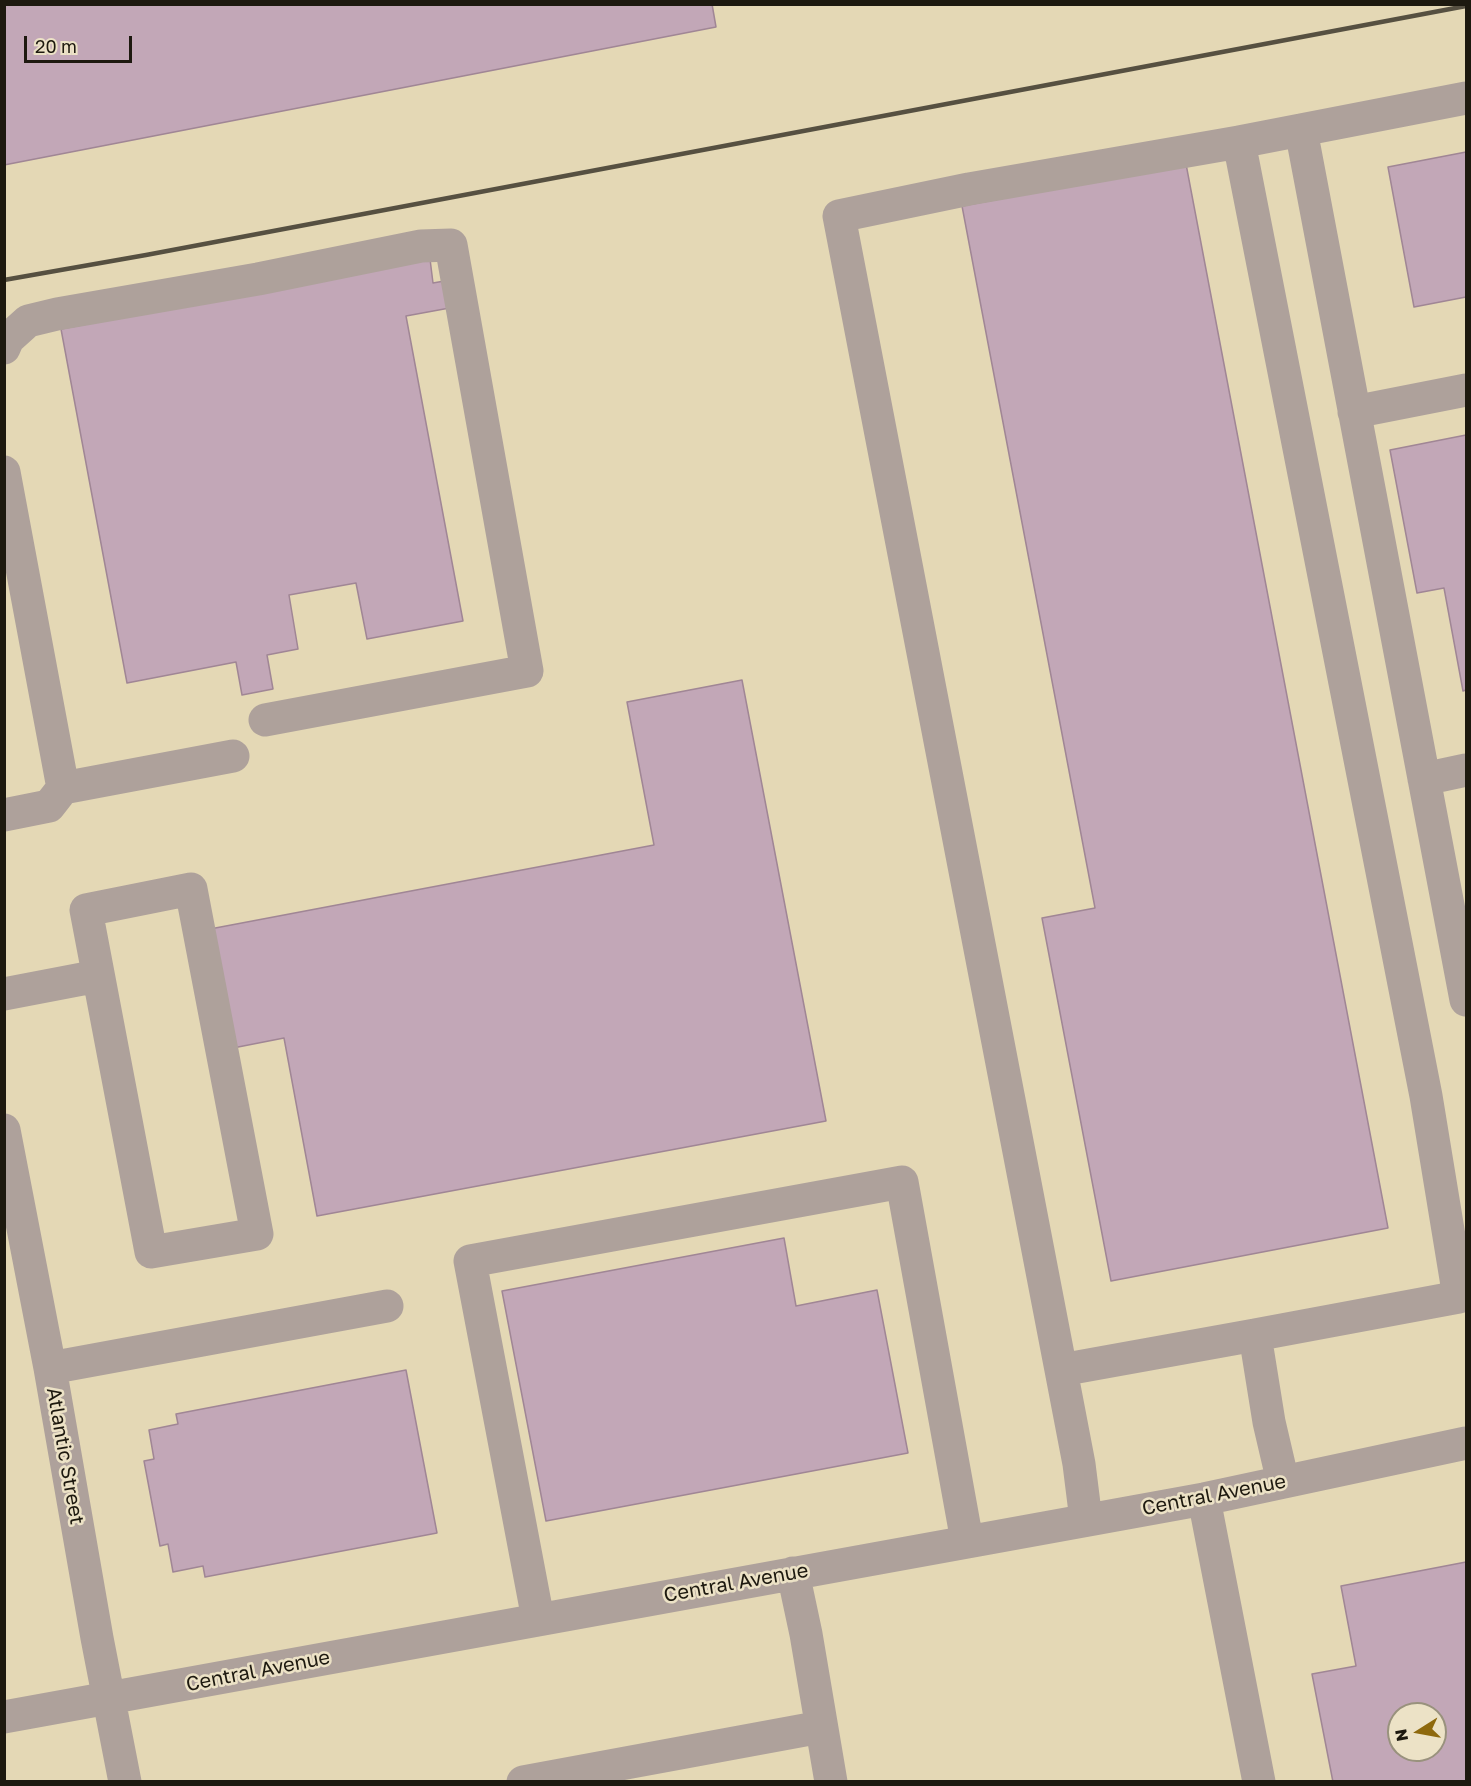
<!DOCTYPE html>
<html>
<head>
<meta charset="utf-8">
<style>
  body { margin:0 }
  #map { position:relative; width:1471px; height:1786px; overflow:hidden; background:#ece2c6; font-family:"Golos Text",sans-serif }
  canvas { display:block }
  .frame { position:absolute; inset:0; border:6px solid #1d190f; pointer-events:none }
  .north { position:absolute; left:1387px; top:1702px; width:60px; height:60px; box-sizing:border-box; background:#ece2c6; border:2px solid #99927d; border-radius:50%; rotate:259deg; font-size:16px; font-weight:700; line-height:24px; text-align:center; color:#1d190f }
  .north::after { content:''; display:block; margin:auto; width:21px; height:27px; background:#8e690d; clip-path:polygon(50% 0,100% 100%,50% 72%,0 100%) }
  .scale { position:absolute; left:24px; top:36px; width:108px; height:27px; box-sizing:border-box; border:3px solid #1d190f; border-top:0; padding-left:8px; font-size:18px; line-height:21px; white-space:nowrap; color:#1d190f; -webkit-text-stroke:4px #ece2c6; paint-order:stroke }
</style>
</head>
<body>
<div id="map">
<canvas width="1471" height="1786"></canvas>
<div class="frame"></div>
<div class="north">N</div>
<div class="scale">20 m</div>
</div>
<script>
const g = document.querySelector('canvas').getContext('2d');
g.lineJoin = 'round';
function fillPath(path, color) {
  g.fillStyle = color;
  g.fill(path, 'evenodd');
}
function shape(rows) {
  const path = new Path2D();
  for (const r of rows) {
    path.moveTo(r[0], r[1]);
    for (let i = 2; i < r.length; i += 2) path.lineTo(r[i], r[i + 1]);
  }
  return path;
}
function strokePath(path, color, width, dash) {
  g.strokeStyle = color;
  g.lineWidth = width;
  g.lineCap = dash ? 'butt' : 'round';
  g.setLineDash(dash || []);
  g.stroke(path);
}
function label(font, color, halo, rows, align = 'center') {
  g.font = font + ' "Golos Text",sans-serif';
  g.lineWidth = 5;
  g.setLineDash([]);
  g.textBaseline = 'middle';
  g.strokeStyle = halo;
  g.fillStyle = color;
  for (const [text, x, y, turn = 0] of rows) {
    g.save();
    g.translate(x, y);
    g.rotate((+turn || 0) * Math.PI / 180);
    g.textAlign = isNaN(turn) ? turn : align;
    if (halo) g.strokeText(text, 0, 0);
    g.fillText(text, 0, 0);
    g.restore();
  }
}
const built = shape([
  [5,5,1466,5,1466,1781,5,1782],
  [1399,1714,1435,1714,1435,1750,1399,1750]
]);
const building = shape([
  [4,4,712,4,716,27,4,165,4,4],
  [1466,152,1466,297,1414,307,1388,167,1466,152],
  [1186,164,1388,1228,1111,1281,1042,918,1095,908,962,206,1186,164],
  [430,259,433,283,450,280,455,307,406,316,463,621,367,639,356,583,289,595,298,649,267,655,273,689,242,695,236,662,127,683,61,329,430,259],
  [1466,435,1466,690,1463,691,1444,588,1417,593,1390,450,1466,435],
  [742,680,826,1121,317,1216,284,1038,233,1048,210,929,654,845,627,702,742,680],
  [784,1238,796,1306,877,1290,908,1453,546,1521,502,1291,784,1238],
  [406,1370,437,1533,205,1577,203,1566,173,1572,168,1544,160,1546,144,1461,154,1459,149,1430,178,1424,176,1414,406,1370],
  [1466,1562,1466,1782,1333,1782,1312,1674,1356,1666,1341,1586,1466,1562],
  [1399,1714,1435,1714,1435,1750,1399,1750,1399,1714]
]);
const minor = shape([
  [1466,98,1301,130,1466,1000],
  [1239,142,1301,130],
  [4,348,8,339,28,321,57,314,258,279,421,246,451,245,527,671,265,720],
  [1354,412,1466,390],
  [4,472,63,788,233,756],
  [1424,779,1466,770],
  [4,815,49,806,63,788],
  [191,889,257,1234,151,1252,86,910,191,889],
  [4,994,98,976],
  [4,1130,50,1368,97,1638,125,1782],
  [1255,1335,1061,1370,839,216,969,189,1239,142,1426,1096,1459,1297,1255,1335,1269,1422,1283,1482],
  [50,1368,387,1306],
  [1061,1370,1079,1464,1086,1520],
  [1204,1499,1259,1782],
  [793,1573,806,1634,831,1782],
  [538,1619,470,1261,902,1182,967,1541],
  [4,1717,1204,1499,1466,1443],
  [523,1782,821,1727]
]);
const rail = shape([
  [4,280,146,255,1466,6]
]);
const streetNames = [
  ["Atlantic Street",65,1456,80],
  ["Central Avenue",1214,1495,-11],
  ["Central Avenue",736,1583,-10],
  ["Central Avenue",258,1671,-11]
];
fillPath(built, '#e4d8b5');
fillPath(building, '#c2a7b7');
strokePath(building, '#a08695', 1.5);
strokePath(minor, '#aea19b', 33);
strokePath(rail, '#565041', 4.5);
label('20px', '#1d190f', '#ece2c6', streetNames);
</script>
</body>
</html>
